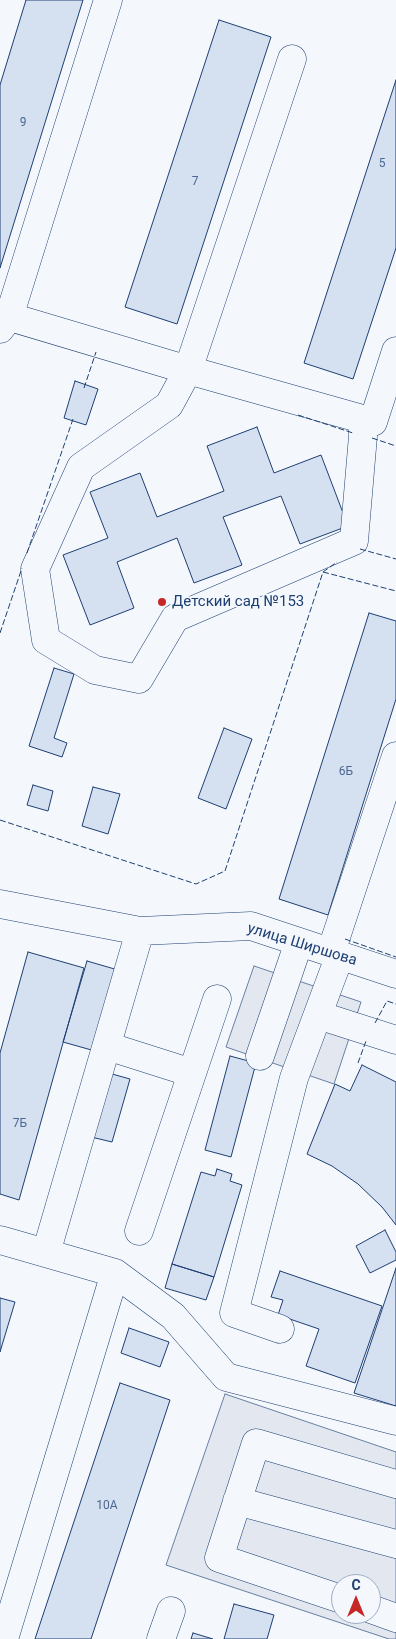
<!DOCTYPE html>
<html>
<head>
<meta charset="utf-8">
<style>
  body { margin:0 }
  #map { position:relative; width:396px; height:1639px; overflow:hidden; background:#f4f7fb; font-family:Roboto,sans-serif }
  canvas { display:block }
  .north { position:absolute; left:331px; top:1574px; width:50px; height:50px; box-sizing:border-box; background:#f4f7fb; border:1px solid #9eadc5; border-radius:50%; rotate:0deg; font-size:14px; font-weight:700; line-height:20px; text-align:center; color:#1d3f73 }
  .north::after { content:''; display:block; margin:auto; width:18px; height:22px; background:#c62828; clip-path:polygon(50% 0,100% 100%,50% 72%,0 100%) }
</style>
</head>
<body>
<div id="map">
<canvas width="396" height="1639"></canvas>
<div class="north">С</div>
</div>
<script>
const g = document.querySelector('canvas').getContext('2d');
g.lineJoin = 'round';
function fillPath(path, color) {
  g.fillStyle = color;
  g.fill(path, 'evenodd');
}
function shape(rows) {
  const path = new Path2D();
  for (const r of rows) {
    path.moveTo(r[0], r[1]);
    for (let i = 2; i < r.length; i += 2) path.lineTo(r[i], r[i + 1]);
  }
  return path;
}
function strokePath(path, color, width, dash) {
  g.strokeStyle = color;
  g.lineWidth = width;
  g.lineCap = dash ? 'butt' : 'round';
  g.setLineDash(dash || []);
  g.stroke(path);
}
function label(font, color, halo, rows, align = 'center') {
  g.font = font + ' Roboto,sans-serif';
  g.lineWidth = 4;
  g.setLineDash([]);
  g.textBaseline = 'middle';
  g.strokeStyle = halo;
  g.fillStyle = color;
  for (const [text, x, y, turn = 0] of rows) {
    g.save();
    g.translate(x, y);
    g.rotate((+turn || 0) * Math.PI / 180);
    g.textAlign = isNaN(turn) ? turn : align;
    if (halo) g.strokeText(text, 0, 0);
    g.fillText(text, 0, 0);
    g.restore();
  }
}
const parking = shape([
  [254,966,361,1002,334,1084,226,1047,254,966],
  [225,1394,396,1452,396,1639,389,1639,166,1565,225,1394],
  [341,1584,371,1584,371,1614,341,1614,341,1584]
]);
const building = shape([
  [26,0,83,0,0,268,0,85,26,0],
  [219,20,271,37,177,324,125,307,219,20],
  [396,80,396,248,353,379,304,363,396,80],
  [75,381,98,389,86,425,64,418,75,381],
  [257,427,274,473,321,455,348,526,300,544,281,496,223,517,242,565,194,583,177,538,117,562,134,608,90,625,63,555,108,538,90,492,140,473,157,517,224,491,207,446,257,427],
  [369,613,396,621,396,699,328,915,279,899,369,613],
  [54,668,74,674,54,738,67,743,62,757,29,746,54,668],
  [224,728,252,739,226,809,198,798,224,728],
  [33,785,53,791,48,811,27,805,33,785],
  [93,787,120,794,108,834,82,826,93,787],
  [28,952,84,968,19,1200,0,1194,0,1053,28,952],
  [87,961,118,970,95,1051,63,1042,87,961],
  [230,1056,256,1063,231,1157,205,1150,230,1056],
  [362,1065,396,1082,396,1225,382,1207,358,1184,332,1166,307,1154,335,1084,350,1091,362,1065],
  [105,1072,130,1079,112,1142,87,1136,105,1072],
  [217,1169,232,1174,230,1181,242,1185,214,1277,172,1264,201,1172,215,1176,217,1169],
  [385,1230,396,1252,396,1260,370,1273,356,1246,385,1230],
  [172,1264,214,1277,206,1300,165,1288,172,1264],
  [396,1268,396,1406,354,1393,396,1268],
  [280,1271,382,1306,355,1383,306,1366,319,1329,278,1315,283,1300,271,1297,280,1271],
  [0,1298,15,1302,0,1352,0,1298],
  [129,1328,169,1342,160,1367,121,1353,129,1328],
  [120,1383,170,1400,91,1639,35,1639,120,1383],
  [234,1604,274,1615,267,1639,224,1639,234,1604],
  [193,1633,213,1639,191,1639,193,1633]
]);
const minor = shape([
  [292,59,188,370,169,405,81,467,35,569,46,640,95,670,139,679,175,618,354,541,363,436,363,419],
  [0,314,188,370,373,422,396,351],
  [0,329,9,317,108,0],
  [0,904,140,931,251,926,396,974],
  [331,952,396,756],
  [318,1015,396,1040],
  [107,1046,192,1073],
  [260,1056,299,942],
  [139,1231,217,999],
  [0,1240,115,1273,4,1639],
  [46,1253,140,931],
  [115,1273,173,1316,226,1377,396,1421],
  [280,1329,234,1313,294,1078,340,955],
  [237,1501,396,1544],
  [341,1599,219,1558,256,1443,396,1484],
  [371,1609,396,1618],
  [161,1639,171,1611]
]);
const fence = shape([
  [84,388,96,352],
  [298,415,353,433],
  [372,438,396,446],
  [360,549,396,559],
  [27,553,73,419],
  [323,572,396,591],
  [0,633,22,568],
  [0,820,196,884,225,871,323,572,337,562],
  [345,939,396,957],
  [375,1023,387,1001,396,1004],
  [358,1063,366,1041]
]);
const markers = [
  [162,602,5,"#c62828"]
];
const numberNames = [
  ["9",23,123],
  ["5",382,164],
  ["7",195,182],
  ["6Б",346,772],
  ["7Б",20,1124],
  ["10А",107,1506]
];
const poiNames = [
  ["Детский сад №153",172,602]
];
const streetNames = [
  ["улица Ширшова",302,945,17]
];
fillPath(parking, '#e3e8f0');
strokePath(parking, '#687fa3', 1);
fillPath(building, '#d5e0f0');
strokePath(building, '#1d3f73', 1);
strokePath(minor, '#1d3f73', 29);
strokePath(minor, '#f4f7fb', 28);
strokePath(fence, '#1d3f73', 1, [6, 2.5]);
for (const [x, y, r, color] of markers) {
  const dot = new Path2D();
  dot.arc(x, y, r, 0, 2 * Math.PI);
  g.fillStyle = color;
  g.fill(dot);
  strokePath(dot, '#f4f7fb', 2);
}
label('12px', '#4b6792', null, numberNames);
label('15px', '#1d3f73', '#f4f7fb', poiNames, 'left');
label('15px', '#1d3f73', '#f4f7fb', streetNames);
</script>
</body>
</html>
